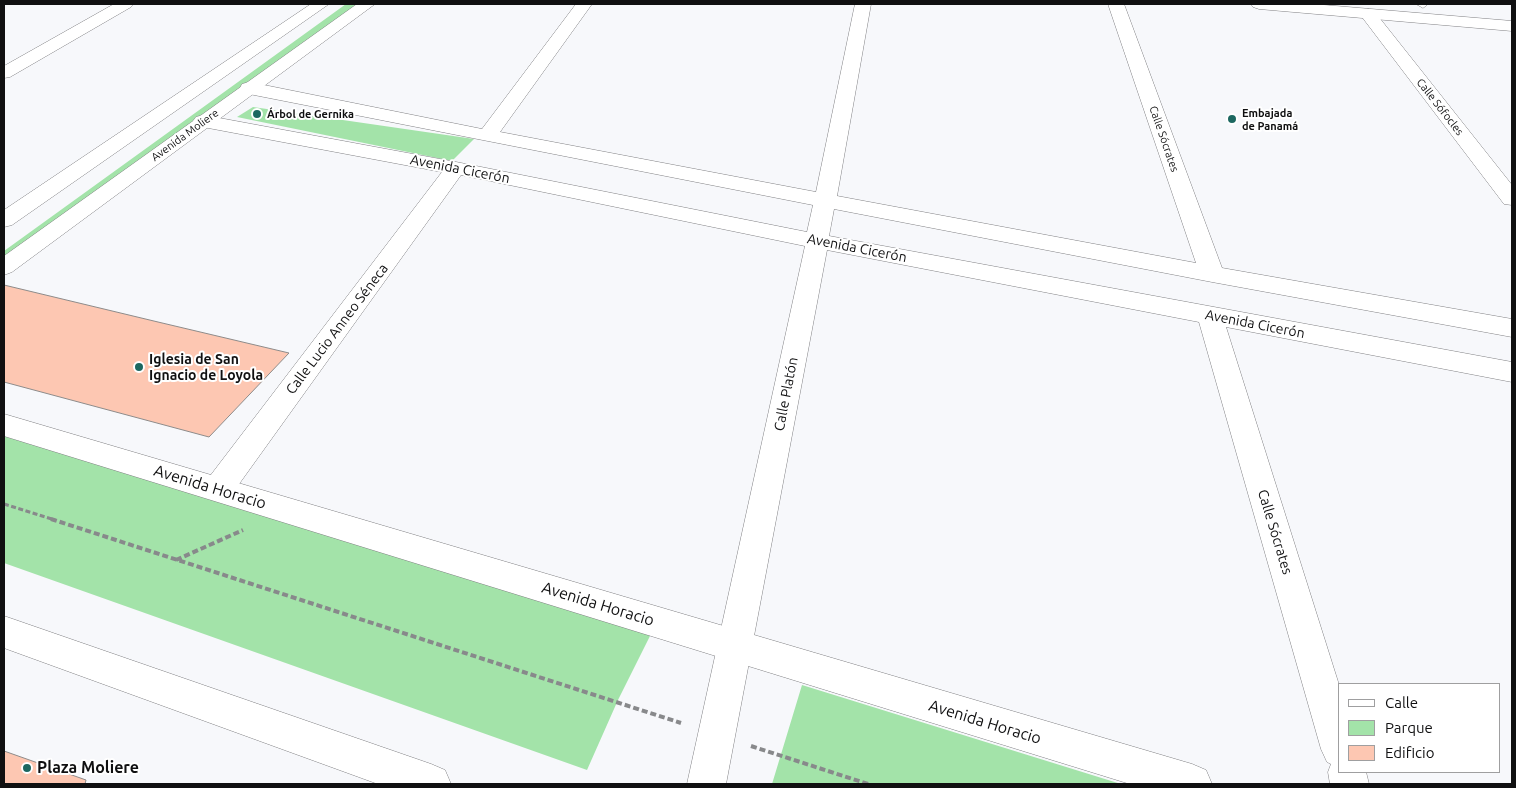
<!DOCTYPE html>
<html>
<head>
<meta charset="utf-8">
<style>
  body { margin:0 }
  #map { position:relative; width:1516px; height:788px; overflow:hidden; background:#f7f8fb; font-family:Ubuntu,sans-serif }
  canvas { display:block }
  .frame { position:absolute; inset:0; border:5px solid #101011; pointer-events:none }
  .legend { position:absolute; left:1338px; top:683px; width:162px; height:90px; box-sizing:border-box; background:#fff; border:1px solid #9f9fa0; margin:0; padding:6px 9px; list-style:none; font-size:15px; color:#101011 }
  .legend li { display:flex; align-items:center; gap:10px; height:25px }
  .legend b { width:25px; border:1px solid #9f9fa0 }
</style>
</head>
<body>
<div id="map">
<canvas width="1516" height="788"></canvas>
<div class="frame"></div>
<ul class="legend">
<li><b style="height:6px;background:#fff"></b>Calle</li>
<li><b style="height:14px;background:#a3e3a9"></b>Parque</li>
<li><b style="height:14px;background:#fdc7b2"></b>Edificio</li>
</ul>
</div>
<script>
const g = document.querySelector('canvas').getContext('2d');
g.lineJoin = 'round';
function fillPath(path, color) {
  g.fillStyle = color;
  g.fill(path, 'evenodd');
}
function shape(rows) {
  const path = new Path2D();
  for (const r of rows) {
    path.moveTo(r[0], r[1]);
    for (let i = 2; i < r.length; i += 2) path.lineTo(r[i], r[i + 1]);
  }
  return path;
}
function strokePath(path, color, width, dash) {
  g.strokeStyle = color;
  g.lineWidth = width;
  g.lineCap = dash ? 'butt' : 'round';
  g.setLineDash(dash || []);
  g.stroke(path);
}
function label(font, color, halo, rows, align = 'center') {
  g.font = font + ' Ubuntu,sans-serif';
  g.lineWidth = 4;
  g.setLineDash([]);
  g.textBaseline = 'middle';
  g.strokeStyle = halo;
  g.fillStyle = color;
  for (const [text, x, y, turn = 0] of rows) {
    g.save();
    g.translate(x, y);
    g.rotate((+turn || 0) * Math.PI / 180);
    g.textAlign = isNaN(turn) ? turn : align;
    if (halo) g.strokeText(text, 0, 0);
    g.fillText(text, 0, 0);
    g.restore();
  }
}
const green = shape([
  [346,4,365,4,4,270,4,251],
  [253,107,474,139,452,161,237,117],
  [4,436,651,634,618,700,587,770,4,563],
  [802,685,1121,784,772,784]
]);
const building = shape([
  [4,285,158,322,289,353,209,437,4,382,4,285],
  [4,751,86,780,85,784,4,784,4,751]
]);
const pathFar1 = shape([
  [4,504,55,520]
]);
const path = shape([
  [51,519,681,723],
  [176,560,243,530],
  [751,746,868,784]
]);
const lane = shape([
  [1416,4,1426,4,1427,5,1423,8,1416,4]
]);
const street = shape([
  [114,4,133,4,131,7,10,77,4,78,4,66,114,4],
  [576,4,592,4,500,132,816,192,855,4,871,4,837,196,1196,263,1108,4,1124,4,1222,268,1512,319,1512,337,1212,282,834,209,829,236,1512,362,1512,382,1226,327,1340,688,1340,772,1366,772,1369,784,1330,784,1328,772,1331,764,1327,762,1321,749,1199,322,827,250,726,784,687,784,805,246,461,175,229,498,218,501,207,498,203,489,207,480,442,172,203,127,196,125,193,121,196,117,203,115,456,162,807,232,813,205,249,94,242,92,240,88,242,84,249,82,482,129,576,4],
  [1368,9,1374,11,1512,185,1512,205,1504,204,1362,17,1360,14,1362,11,1368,9]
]);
const secondary = shape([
  [311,4,329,4,12,225,4,227,4,210,311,4],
  [357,4,375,4,12,272,4,275,4,256,357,4],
  [1251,4,1312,4,1512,21,1512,31,1259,9,1253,7,1251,4],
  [4,414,1192,764,1206,770,1212,784,1130,784,4,436,4,414],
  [4,616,431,764,445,770,451,784,378,784,4,648,4,616]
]);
const markers = [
  [257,114,5,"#1c6760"],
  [1232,119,5,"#1c6760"],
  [139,367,5,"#1c6760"],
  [27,768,5,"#1c6760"]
];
const farStreetnames = [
  ["Calle Sófocles",1440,107,52],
  ["Avenida Moliere",185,135,-36],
  ["Calle Sócrates",1164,139,71]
];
const farPoinames = [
  ["Embajada",1242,113],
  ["de Panamá",1242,126],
  ["Árbol de Gernika",267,114]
];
const streetNames = [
  ["Avenida Cicerón",460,169,11],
  ["Avenida Cicerón",857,248,11],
  ["Avenida Cicerón",1255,324,11],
  ["Calle Lucio Anneo Séneca",337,329,-53],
  ["Calle Platón",786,394,-79],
  ["Calle Sócrates",1275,532,73]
];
const poiNames = [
  ["Iglesia de San",149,359],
  ["Ignacio de Loyola",149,375]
];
const nearStreetnames = [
  ["Avenida Horacio",210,487,17],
  ["Avenida Horacio",598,604,17],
  ["Avenida Horacio",985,722,17]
];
const nearPoinames = [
  ["Plaza Moliere",37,768]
];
fillPath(green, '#a3e3a9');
fillPath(building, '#fdc7b2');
strokePath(building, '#8d8b8a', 1);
strokePath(lane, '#818184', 1);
strokePath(street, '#818184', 1);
strokePath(secondary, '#818184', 1);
strokePath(pathFar1, '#88898b', 3, [5, 2.5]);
strokePath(path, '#88898b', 4, [6, 3]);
fillPath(lane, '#fff');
fillPath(street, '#fff');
fillPath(secondary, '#fff');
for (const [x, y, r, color] of markers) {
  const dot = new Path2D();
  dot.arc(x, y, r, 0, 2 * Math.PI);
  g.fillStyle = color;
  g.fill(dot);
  strokePath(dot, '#fff', 2);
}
label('11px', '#101011', '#fff', farStreetnames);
label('bold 11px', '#101011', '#fff', farPoinames, 'left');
label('14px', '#101011', '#fff', streetNames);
label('bold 14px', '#101011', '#fff', poiNames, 'left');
label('16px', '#101011', '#fff', nearStreetnames);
label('bold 16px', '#101011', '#fff', nearPoinames, 'left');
</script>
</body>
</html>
